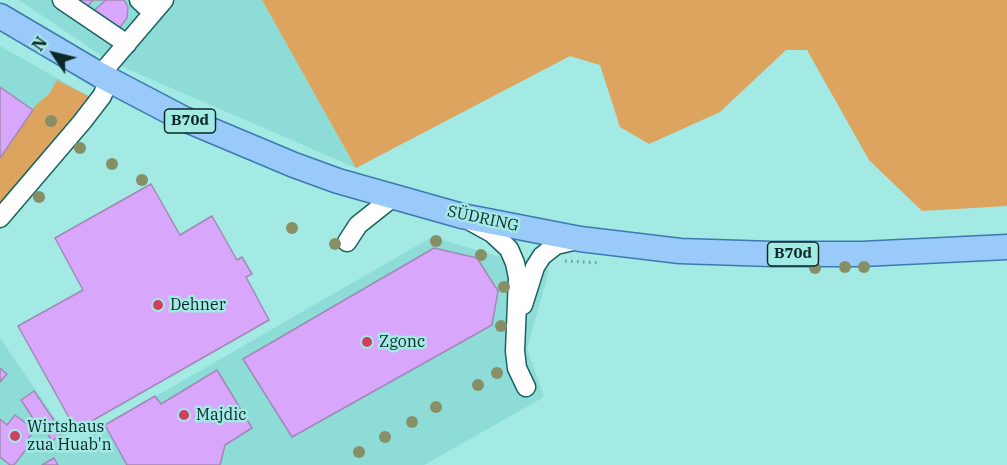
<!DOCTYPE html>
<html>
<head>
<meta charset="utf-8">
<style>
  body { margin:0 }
  #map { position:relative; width:1007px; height:465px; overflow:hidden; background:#a3e9e4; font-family:"IBM Plex Serif",serif }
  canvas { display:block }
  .north { position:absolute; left:24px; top:24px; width:60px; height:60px; -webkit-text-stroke:4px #a3e9e4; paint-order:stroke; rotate:305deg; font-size:16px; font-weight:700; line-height:24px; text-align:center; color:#0b2827 }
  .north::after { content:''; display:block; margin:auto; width:21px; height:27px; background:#0b2827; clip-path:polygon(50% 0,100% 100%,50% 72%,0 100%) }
</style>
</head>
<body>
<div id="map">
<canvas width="1007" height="465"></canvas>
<div class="north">N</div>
</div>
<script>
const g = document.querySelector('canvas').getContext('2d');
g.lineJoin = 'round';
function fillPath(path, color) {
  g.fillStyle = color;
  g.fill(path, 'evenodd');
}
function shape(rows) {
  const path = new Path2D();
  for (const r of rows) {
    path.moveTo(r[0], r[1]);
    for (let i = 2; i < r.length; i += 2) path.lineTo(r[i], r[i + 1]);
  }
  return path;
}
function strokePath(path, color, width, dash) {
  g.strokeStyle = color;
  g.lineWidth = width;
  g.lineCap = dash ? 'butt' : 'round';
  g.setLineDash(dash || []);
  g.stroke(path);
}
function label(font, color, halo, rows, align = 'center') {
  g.font = font + ' "IBM Plex Serif",serif';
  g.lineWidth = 5;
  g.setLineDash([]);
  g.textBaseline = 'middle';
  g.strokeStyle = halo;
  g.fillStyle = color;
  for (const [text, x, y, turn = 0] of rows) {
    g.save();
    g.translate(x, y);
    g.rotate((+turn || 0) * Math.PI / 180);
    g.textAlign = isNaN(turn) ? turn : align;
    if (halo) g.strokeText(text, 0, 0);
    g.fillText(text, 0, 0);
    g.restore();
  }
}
const built = shape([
  [19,0,152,0,102,56],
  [175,0,262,0,356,168,118,65],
  [0,46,92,98,0,212],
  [432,237,549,271,527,348,544,397,424,465,0,465,0,338,73,444]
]);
const green = shape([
  [262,0,1007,0,1007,206,922,211,869,160,807,50,786,50,720,112,649,144,620,127,600,65,570,56,356,168],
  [57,80,92,98,0,209,0,158,34,107,49,94]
]);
const building = shape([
  [71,0,106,0,89,15,71,0],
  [93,0,124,0,128,7,127,18,121,26,112,31,89,15,89,5,93,0],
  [0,87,33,110,0,158,0,87],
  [151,184,180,235,212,216,237,260,242,257,252,274,246,277,269,320,76,430,18,326,83,290,55,238,151,184],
  [434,248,477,258,498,291,492,325,292,437,243,359,434,248],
  [0,368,7,374,0,382,0,368],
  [217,370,252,428,225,445,220,465,127,465,105,425,155,396,161,404,217,370],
  [34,391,55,422,57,420,65,432,52,441,43,427,40,429,21,400,34,391],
  [15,415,35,430,26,441,30,444,14,465,10,465,0,457,0,419,7,425,15,415],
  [54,458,58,465,42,465,54,458]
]);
const path = shape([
  [565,261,600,263]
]);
const minor = shape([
  [62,0,127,44],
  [139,0,153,13],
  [100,75,164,0],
  [0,218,82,122,102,96,109,80],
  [472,222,492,233,509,249,515,263,518,278,515,351,517,368,526,387],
  [347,242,358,225,392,198],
  [523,305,535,267,542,256,556,245,577,240]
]);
const major = shape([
  [0,16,100,75,182,118,294,165,338,181,462,216,580,239,680,251,772,254,862,254,1007,247]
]);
const trees = [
  [51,121],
  [80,148],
  [112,164],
  [142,180],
  [39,197],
  [292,228],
  [436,241],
  [335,244],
  [481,255],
  [845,267],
  [864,267],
  [815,268],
  [504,287],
  [501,326],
  [497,373],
  [478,385],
  [436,407],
  [412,422],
  [385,437],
  [359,452]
];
const markers = [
  [158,305,6,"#ce3f61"],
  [367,342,6,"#ce3f61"],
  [184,415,6,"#ce3f61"],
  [15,436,6,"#ce3f61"]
];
const shields = [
  [190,121,51],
  [793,254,51]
];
const shieldNames = [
  ["B70d",190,121],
  ["B70d",793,254]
];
const streetNames = [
  ["SÜDRING",483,219,12]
];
const poiNames = [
  ["Dehner",170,305],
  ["Zgonc",379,342],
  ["Majdic",196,415],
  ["Wirtshaus",27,427],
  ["zua Huab'n",27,445]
];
fillPath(built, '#8edcd8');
fillPath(green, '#dca45f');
fillPath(building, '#d8a7fb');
strokePath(building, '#a289b5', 1.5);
strokePath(minor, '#1a6460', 21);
strokePath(major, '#3b7aae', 27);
strokePath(path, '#649a96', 3, [1.5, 4.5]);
strokePath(minor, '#fff', 18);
strokePath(major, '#99cafa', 24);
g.fillStyle = '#878f67';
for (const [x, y] of trees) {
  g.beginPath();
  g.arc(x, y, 6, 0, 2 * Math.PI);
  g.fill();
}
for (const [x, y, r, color] of markers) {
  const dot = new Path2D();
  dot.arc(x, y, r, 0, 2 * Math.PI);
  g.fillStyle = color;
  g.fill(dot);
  strokePath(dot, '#a3e9e4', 2);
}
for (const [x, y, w] of shields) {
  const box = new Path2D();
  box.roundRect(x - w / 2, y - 12, w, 24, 4.5);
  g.fillStyle = '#a3e9e4';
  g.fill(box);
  strokePath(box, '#0b2827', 1.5);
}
label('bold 15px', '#0b2827', null, shieldNames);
label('16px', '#0b2827', '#a3e9e4', streetNames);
label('16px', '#0b2827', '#a3e9e4', poiNames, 'left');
</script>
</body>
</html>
